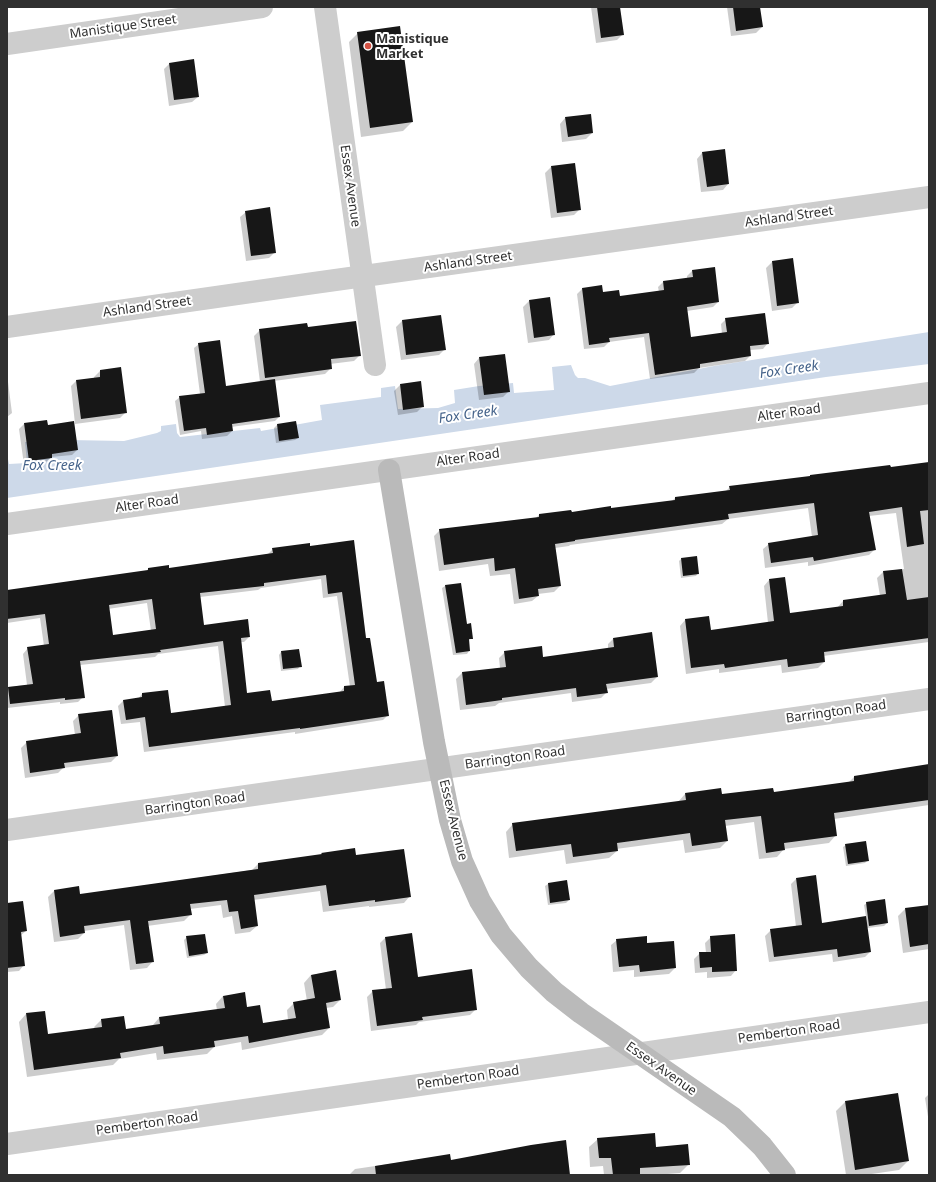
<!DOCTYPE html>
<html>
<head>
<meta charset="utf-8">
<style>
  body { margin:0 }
  #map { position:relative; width:936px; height:1182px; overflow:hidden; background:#fff; font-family:"Noto Sans",sans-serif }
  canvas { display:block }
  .frame { position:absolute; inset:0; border:8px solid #303030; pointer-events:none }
</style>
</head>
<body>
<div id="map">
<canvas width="936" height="1182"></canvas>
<div class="frame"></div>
</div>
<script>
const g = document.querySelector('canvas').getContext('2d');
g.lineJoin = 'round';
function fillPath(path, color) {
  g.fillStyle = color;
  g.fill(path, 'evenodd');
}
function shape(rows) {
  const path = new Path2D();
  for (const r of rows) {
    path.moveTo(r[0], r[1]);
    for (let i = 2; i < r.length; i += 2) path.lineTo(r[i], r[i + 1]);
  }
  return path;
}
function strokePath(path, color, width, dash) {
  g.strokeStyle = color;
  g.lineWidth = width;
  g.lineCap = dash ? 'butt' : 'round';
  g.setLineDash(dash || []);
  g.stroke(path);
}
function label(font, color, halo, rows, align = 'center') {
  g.font = font + ' "Noto Sans",sans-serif';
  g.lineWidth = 4;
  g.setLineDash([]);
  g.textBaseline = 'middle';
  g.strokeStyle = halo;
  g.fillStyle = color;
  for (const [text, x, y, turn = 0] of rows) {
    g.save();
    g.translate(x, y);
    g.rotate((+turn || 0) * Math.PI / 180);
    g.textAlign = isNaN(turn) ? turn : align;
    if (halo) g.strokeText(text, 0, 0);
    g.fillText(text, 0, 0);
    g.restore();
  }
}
const water = shape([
  [929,332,929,364,826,377,7,498,7,454,9,464,27,463,25,442,69,440,124,441,157,433,161,431,161,426,176,424,177,433,180,437,260,428,261,431,322,420,320,405,381,397,381,388,395,386,398,409,438,408,455,403,454,390,479,386,513,383,514,393,554,390,552,367,571,365,575,375,578,378,585,378,610,386,714,366]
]);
const shadow = shape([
  [591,7,619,7,623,34,617,40,596,43],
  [727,7,759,7,762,27,756,33,731,36],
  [358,33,412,122,403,131,361,137,349,42],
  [170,63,198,97,192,102,169,106,164,69],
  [565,118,592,133,586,139,562,142,560,124],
  [702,153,728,184,723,190,701,192,697,159],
  [551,167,580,209,574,215,551,218,545,173],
  [246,212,275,252,269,258,246,261,240,217],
  [792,259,797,303,792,308,772,311,766,268,772,262],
  [714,268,718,302,713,307,687,311,690,338,722,334,721,324,726,319,768,343,763,349,750,350,750,356,745,361,699,368,694,373,650,379,644,337,609,342,604,347,584,349,577,294,582,289,619,297,659,292,658,287,663,282,687,279,687,276,692,271],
  [550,298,554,334,549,340,528,343,523,307,529,301],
  [440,316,445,349,439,355,401,360,396,327,402,321],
  [307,328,360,355,354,361,330,364,331,368,325,374,274,381,279,417,275,421,231,427,232,431,227,436,202,439,201,431,180,435,175,401,180,397,200,394,194,348,199,344,225,387,260,382,254,336,260,330],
  [479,358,509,391,503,397,479,400,474,364],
  [120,368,126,412,120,418,75,424,71,386,76,381,94,378,94,377,100,371],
  [7,374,12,413,7,417],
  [400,385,423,406,417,412,398,415,394,391],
  [295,422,298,438,295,440,276,443,274,428,277,425],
  [24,424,47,426,77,450,72,455,51,457,46,462,24,465,19,429],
  [929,463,929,642,823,656,824,662,818,668,782,673,781,665,719,673,719,669,686,674,680,626,685,620,710,631,768,623,764,586,769,580,789,614,837,608,843,601,880,596,877,578,883,572,904,569,896,513,869,516,875,549,869,555,808,566,808,562,765,568,763,549,769,544,812,537,808,508,728,519,722,524,570,545,569,546,555,548,560,586,554,592,538,594,538,596,532,601,514,604,510,574,490,576,488,564,439,571,434,536,440,530,536,518,539,515,610,510,672,501,675,498,726,491,730,487],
  [353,541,366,639,376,683,388,715,383,720,295,734,295,732,144,752,140,722,121,724,118,706,123,701,138,699,142,694,167,691,171,714,225,707,218,646,158,654,155,657,80,665,83,697,78,702,60,704,60,702,7,708,7,687,27,685,23,654,28,648,44,646,40,618,7,623,7,591,146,572,148,569,168,569,267,555,273,549,310,547],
  [321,579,323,598,337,596,350,687,344,687,339,693,271,702,246,694,241,642,244,642,249,637,203,626,200,597,258,590,261,588],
  [147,603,151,631,112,636,108,609],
  [681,559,698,573,696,576,681,578,679,561],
  [460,584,466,625,472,638,468,641,469,651,467,654,453,655,442,588,445,586],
  [613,639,657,677,651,683,606,689,606,693,601,698,572,702,571,693,499,703,495,706,460,710,456,679,462,673,500,668,499,658,505,652,542,658,608,649,608,644],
  [281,652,300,666,298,669,281,671,279,655],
  [79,715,117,756,111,762,63,768,58,773,25,778,21,748,27,742,75,735,73,721],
  [929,765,929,805,834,819,836,835,829,843,784,849,777,857,759,859,754,822,725,826,727,841,720,848,685,853,683,840,616,849,617,851,609,858,566,864,564,850,509,858,506,832,513,824,678,802,685,794,720,789,721,796,773,793,848,783,854,777],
  [846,845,867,861,865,863,846,866,843,847],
  [322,854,355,857,410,896,404,903,369,907,369,906,323,912,320,891,253,900,257,926,250,932,235,934,232,916,223,918,221,905,190,909,191,914,184,921,147,926,153,961,147,968,130,970,124,925,84,931,84,933,78,939,54,942,48,897,54,891,78,887,79,895,252,870,258,864,320,856],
  [796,879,821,924,866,917,864,905,867,903,887,923,884,926,867,928,870,952,865,957,833,962,832,954,769,962,765,936,771,930,796,927,791,884],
  [548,884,569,900,566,903,548,905,545,886],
  [7,904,26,931,20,936,24,965,19,971,7,972],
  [929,906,929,949,903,953,898,916,905,909],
  [187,937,207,953,204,955,187,958,184,940],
  [386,937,417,978,476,1009,470,1015,419,1022,416,1025,371,1031,367,997,373,991,386,990,380,943],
  [711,937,736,970,731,976,707,978,707,972,695,973,694,959,700,953,706,953,705,943],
  [617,940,646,944,673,942,675,968,669,974,634,977,634,970,613,972,611,945],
  [336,971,340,1000,333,1007,326,1008,329,1028,322,1035,242,1050,241,1042,214,1047,207,1054,157,1060,156,1053,119,1059,113,1065,27,1077,19,1022,26,1014,47,1035,95,1029,94,1027,101,1020,125,1030,152,1026,159,1018,217,1010,216,1004,223,996,246,1008,262,1024,288,1020,287,1010,294,1003,307,1001,304,983,311,975],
  [929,1094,929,1123,925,1098],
  [845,1102,908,1161,899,1170,865,1175,846,1175,836,1111],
  [598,1139,655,1148,689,1164,680,1173,655,1175,604,1175,603,1166,590,1167,589,1147],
  [449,1155,450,1161,569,1175,349,1175,355,1169]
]);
const building = shape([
  [597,7,620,7,624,35,601,38],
  [733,7,760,7,763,27,736,31],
  [400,26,413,122,370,128,357,32],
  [194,59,199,97,174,100,169,63],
  [591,114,593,133,568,137,565,117],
  [725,149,729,184,707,187,702,152],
  [575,163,581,210,557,213,551,166],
  [270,207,276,253,251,256,245,211],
  [793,258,799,303,777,306,772,261],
  [715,267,719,302,687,307,691,337,727,332,725,318,765,313,769,344,750,346,751,356,700,364,700,368,655,375,649,333,609,338,610,342,589,345,582,288,602,285,603,292,619,290,620,296,664,290,663,281,693,277,692,270],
  [550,297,555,335,534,338,529,300],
  [441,315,446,350,406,355,402,320],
  [356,321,361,356,331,359,332,369,265,378,259,329,307,323,308,327],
  [220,340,226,386,275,379,280,417,232,424,233,431,207,435,206,428,184,431,179,396,205,393,198,343],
  [505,354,510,392,484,395,479,357],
  [121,367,127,413,81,419,76,380,100,377,100,370],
  [421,381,424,407,403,410,400,384],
  [47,420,48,425,74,421,78,450,52,454,52,458,29,461,24,423],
  [296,421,299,438,279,441,277,424],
  [929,462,929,510,920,511,924,544,907,547,902,507,869,512,876,550,814,561,813,557,771,563,768,543,818,535,814,503,728,514,729,519,575,540,575,541,555,544,561,586,538,589,539,596,519,599,515,568,495,571,494,558,444,565,439,529,539,517,539,514,571,510,572,512,611,506,611,508,675,500,675,497,730,490,729,486,810,476,810,475,890,465,891,467],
  [354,540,366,638,370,638,377,682,384,681,389,716,300,729,300,728,149,747,145,717,126,720,123,700,142,697,142,693,168,690,171,713,231,705,223,641,160,650,161,652,80,661,85,698,65,700,65,698,10,704,8,687,33,684,27,647,49,644,45,614,7,619,7,590,148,570,148,568,169,565,169,568,273,553,272,548,310,543,310,546],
  [326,575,328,594,342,592,355,685,344,686,344,691,272,701,270,690,247,693,241,638,250,637,248,619,204,625,200,593,264,586,264,583],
  [152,599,156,629,113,635,109,605],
  [697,556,699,574,683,576,681,558],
  [902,569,907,600,929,597,929,638,824,652,825,662,788,667,787,659,725,668,724,664,691,668,685,619,709,616,711,630,774,621,769,579,785,577,790,613,843,606,843,600,886,594,883,571],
  [461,583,467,624,471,623,473,639,469,639,470,651,456,653,445,585],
  [652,632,658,677,606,684,608,693,577,697,576,688,502,698,502,700,466,705,462,672,506,667,504,651,542,646,543,657,614,647,613,638],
  [299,649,302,667,283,669,281,651],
  [112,710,118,756,64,763,65,768,30,773,26,741,81,733,78,714],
  [929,764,929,800,834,813,837,836,784,843,785,850,766,853,761,816,725,820,728,841,692,846,690,833,617,843,618,851,573,857,571,844,516,851,512,823,686,800,685,793,721,788,722,794,773,788,774,792,854,781,854,776],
  [866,841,869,861,848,864,845,844],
  [355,848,356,855,404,849,411,897,375,902,375,900,329,906,326,885,254,895,258,926,241,929,238,911,229,912,227,900,190,904,192,915,148,921,154,962,136,964,130,920,84,926,85,933,60,937,54,890,79,886,80,894,258,869,258,863,322,854,321,853],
  [816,875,822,923,866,916,871,952,838,957,837,949,774,957,770,929,802,925,796,878],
  [567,880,570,900,550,903,548,883],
  [885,899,888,923,869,926,866,902],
  [23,901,27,931,21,932,25,966,7,968,7,903],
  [929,905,929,944,910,947,905,908],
  [412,933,418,977,472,969,477,1010,422,1017,423,1020,377,1026,372,990,392,988,385,937],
  [205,934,208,953,189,956,186,936],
  [735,934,737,971,712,972,712,967,700,968,699,952,711,952,710,936],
  [647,936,647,943,674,941,676,968,640,972,639,965,619,967,616,939],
  [336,970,341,1000,326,1003,330,1028,249,1043,248,1036,214,1041,215,1047,164,1054,163,1046,120,1053,121,1058,34,1070,26,1013,45,1011,48,1034,102,1027,101,1019,124,1016,126,1029,160,1024,159,1017,225,1008,223,996,245,992,247,1007,260,1005,263,1023,296,1018,293,1002,315,998,311,975],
  [898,1093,909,1161,855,1170,845,1101],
  [655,1133,656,1147,688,1144,690,1165,640,1168,640,1175,613,1175,611,1158,599,1158,597,1138],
  [566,1140,570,1175,376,1175,375,1166,450,1154,451,1160,531,1145]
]);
const street = shape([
  [325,7,375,365],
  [7,44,262,7],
  [7,327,314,283,929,197],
  [7,524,929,393],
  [7,830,929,699],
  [7,1144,929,1012]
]);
const secondary = shape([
  [389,470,434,742,450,820,462,861,480,901,501,935,529,968,554,992,581,1013,732,1117,762,1146,785,1175]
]);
const markers = [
  [368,46,4,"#d45344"]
];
const streetNames = [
  ["Manistique Street",123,27,-8],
  ["Essex Avenue",350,186,82],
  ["Ashland Street",789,217,-8],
  ["Ashland Street",468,262,-8],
  ["Ashland Street",147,307,-8],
  ["Alter Road",789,413,-8],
  ["Alter Road",468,458,-8],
  ["Alter Road",147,504,-8],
  ["Barrington Road",836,712,-8],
  ["Barrington Road",515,758,-8],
  ["Barrington Road",195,804,-8],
  ["Essex Avenue",453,820,76],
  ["Pemberton Road",789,1032,-8],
  ["Essex Avenue",661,1069,35],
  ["Pemberton Road",468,1078,-8],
  ["Pemberton Road",147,1124,-8]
];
const poiNames = [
  ["Manistique",376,39],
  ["Market",376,54]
];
const waterNames = [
  ["Fox Creek",789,370,-8],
  ["Fox Creek",468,415,-8],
  ["Fox Creek",52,466]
];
fillPath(water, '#cdd9e9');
fillPath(shadow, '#0003');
fillPath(building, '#171717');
strokePath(street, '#cdcdcd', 22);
strokePath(secondary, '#bababa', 22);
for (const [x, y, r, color] of markers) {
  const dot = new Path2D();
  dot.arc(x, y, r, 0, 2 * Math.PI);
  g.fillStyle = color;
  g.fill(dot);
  strokePath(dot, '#fff', 1.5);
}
label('13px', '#303030', '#fff', streetNames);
label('bold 13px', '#303030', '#fff', poiNames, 'left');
label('italic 14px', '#45638a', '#fff', waterNames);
</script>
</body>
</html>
